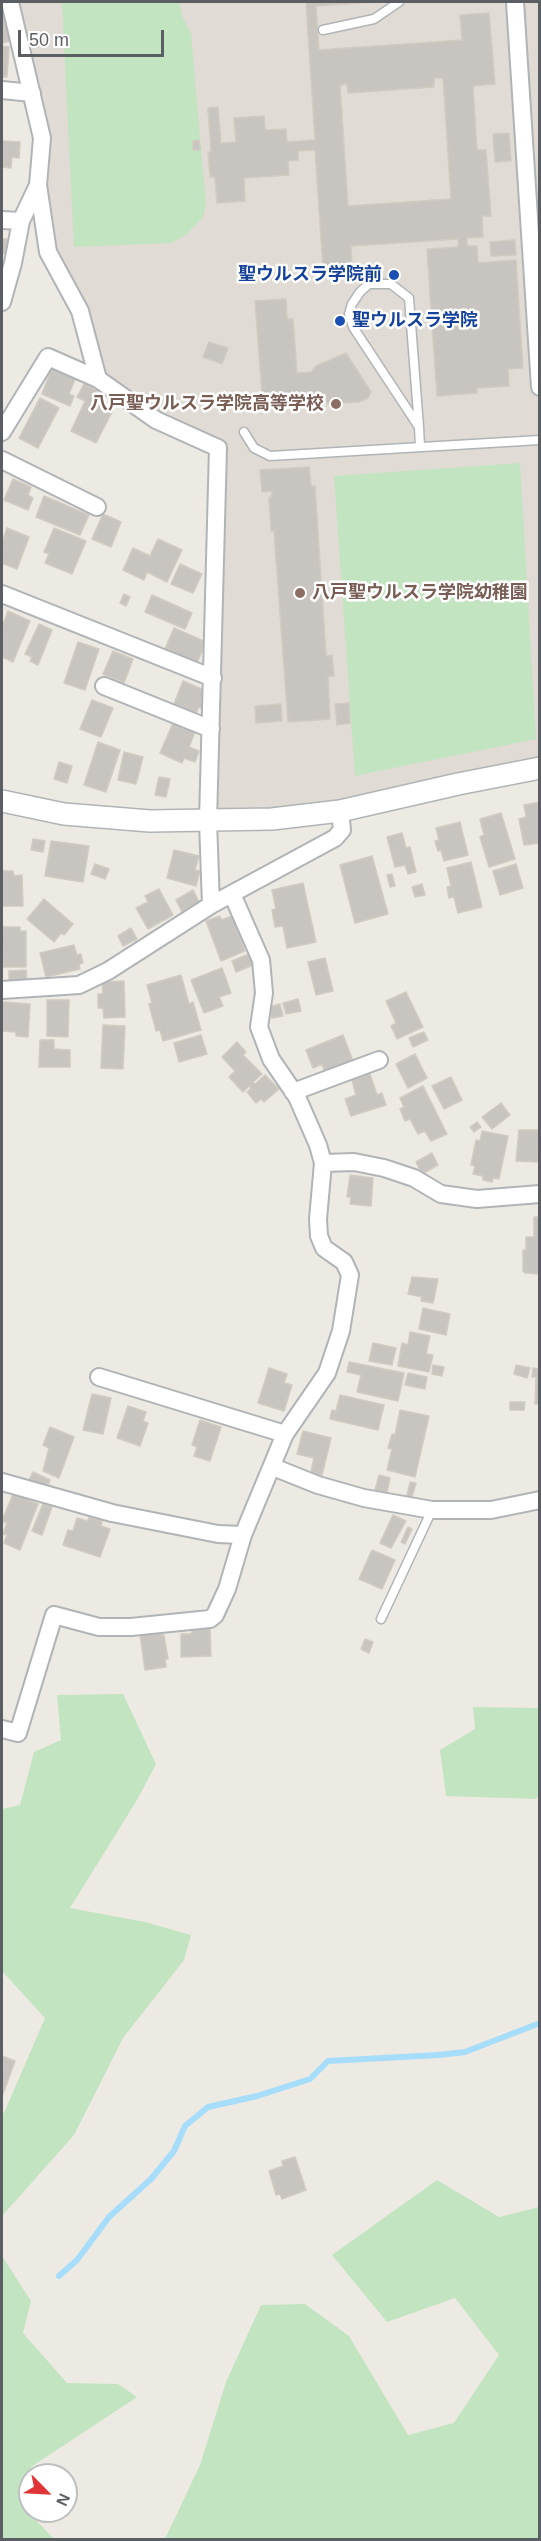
<!DOCTYPE html>
<html>
<head>
<meta charset="utf-8">
<style>
  body { margin:0 }
  #map { position:relative; width:541px; height:2541px; overflow:hidden; background:#edeae3; font-family:Helvetica,sans-serif }
  canvas { display:block }
  .frame { position:absolute; inset:0; border:3px solid #5b5f63; pointer-events:none }
  .north { position:absolute; left:18px; top:2463px; width:60px; height:60px; box-sizing:border-box; background:#fff; border:2px solid #bdbfc1; border-radius:50%; rotate:114deg; font-size:16px; font-weight:700; line-height:24px; text-align:center; color:#5b5f63 }
  .north::after { content:''; display:block; margin:auto; width:21px; height:27px; background:#e13436; clip-path:polygon(50% 0,100% 100%,50% 72%,0 100%) }
  .scale { position:absolute; left:18px; top:30px; width:146px; height:27px; box-sizing:border-box; border:3px solid #5b5f63; border-top:0; padding-left:8px; font-size:18px; line-height:21px; white-space:nowrap; color:#5b5f63; -webkit-text-stroke:4px #fff; paint-order:stroke }
</style>
</head>
<body>
<div id="map">
<canvas width="541" height="2541"></canvas>
<div class="frame"></div>
<div class="north">N</div>
<div class="scale">50 m</div>
</div>
<script>
const g = document.querySelector('canvas').getContext('2d');
g.lineJoin = 'round';
function fillPath(path, color) {
  g.fillStyle = color;
  g.fill(path, 'evenodd');
}
function shape(rows) {
  const path = new Path2D();
  for (const r of rows) {
    path.moveTo(r[0], r[1]);
    for (let i = 2; i < r.length; i += 2) path.lineTo(r[i], r[i + 1]);
  }
  return path;
}
function strokePath(path, color, width, dash) {
  g.strokeStyle = color;
  g.lineWidth = width;
  g.lineCap = dash ? 'butt' : 'round';
  g.setLineDash(dash || []);
  g.stroke(path);
}
function label(font, color, halo, rows, align = 'center') {
  g.font = font + ' Helvetica,"Noto Sans JP",sans-serif';
  g.lineWidth = 5;
  g.setLineDash([]);
  g.textBaseline = 'middle';
  g.strokeStyle = halo;
  g.fillStyle = color;
  for (const [text, x, y, turn = 0] of rows) {
    g.save();
    g.translate(x, y);
    g.rotate((+turn || 0) * Math.PI / 180);
    g.textAlign = isNaN(turn) ? turn : align;
    if (halo) g.strokeText(text, 0, 0);
    g.fillText(text, 0, 0);
    g.restore();
  }
}
const education = shape([
  [10,2,539,2,539,768,458,784,208,821,217,448,98,379,48,252,42,138]
]);
const green = shape([
  [62,2,179,2,182,16,191,33,206,205,203,217,187,234,172,243,74,247],
  [520,463,536,739,355,776,334,476],
  [123,1694,156,1764,137,1800,70,1908,145,1922,191,1935,184,1960,123,2038,74,2135,2,2216,2,2112,4,2113,45,2018,2,1971,2,1809,20,1805,34,1752,61,1740,57,1695],
  [473,1707,539,1708,540,1793,536,1799,446,1796,440,1750,475,1729],
  [437,2180,499,2217,539,2207,539,2539,165,2539,200,2465,226,2382,261,2305,305,2304,349,2336,408,2435,454,2423,499,2355,455,2298,387,2322,332,2255],
  [2,2256,31,2301,23,2333,67,2383,118,2384,137,2397,31,2467,22,2506,54,2539,2,2539]
]);
const stream = shape([
  [59,2276,77,2260,109,2217,151,2179,174,2151,185,2126,208,2107,257,2096,310,2079,328,2061,438,2055,465,2052,540,2023]
]);
const building = shape([
  [2,2,10,41,2,43,2,2],
  [306,2,375,2,316,6,319,50,462,40,460,15,489,13,495,84,473,86,477,150,486,150,491,216,482,216,483,237,467,238,467,246,477,246,478,263,516,260,523,368,508,369,509,386,477,388,477,393,437,396,427,249,458,247,458,239,351,246,352,265,323,267,315,150,298,151,298,160,288,161,289,175,244,178,245,201,217,203,215,177,210,177,208,152,211,152,208,108,218,107,221,143,236,142,234,118,264,116,265,130,286,129,287,142,315,140,306,2],
  [434,78,443,78,451,199,348,206,340,85,347,84,348,93,434,87,434,78],
  [2,46,9,47,7,77,2,77,2,46],
  [509,133,511,161,495,162,493,134,509,133],
  [199,140,200,150,193,150,193,141,199,140],
  [2,141,20,142,19,158,12,157,11,168,2,167,2,141],
  [2,239,7,239,6,254,2,254,2,239],
  [515,240,516,255,491,256,490,242,515,240],
  [286,299,287,319,293,319,297,373,311,372,316,366,346,353,371,392,368,398,359,402,315,404,310,399,293,400,293,404,263,406,255,301,286,299],
  [209,342,228,348,222,364,203,357,209,342],
  [52,367,76,377,69,394,74,396,70,406,42,394,52,367],
  [84,384,97,390,93,399,113,410,96,443,71,431,85,401,77,397,84,384],
  [40,398,59,408,38,448,19,438,40,398],
  [309,467,311,486,315,486,326,656,332,655,334,676,328,676,330,719,288,722,274,531,271,531,269,497,272,497,272,491,262,492,260,470,309,467],
  [13,479,31,487,28,495,33,498,28,510,4,500,13,479],
  [44,496,89,515,80,535,36,517,44,496],
  [103,514,121,522,111,547,92,539,103,514],
  [7,528,29,537,17,569,2,563,3,549,2,543,7,528],
  [54,528,86,541,72,574,45,563,49,554,44,552,54,528],
  [158,539,182,550,167,582,147,572,144,580,123,570,133,548,150,556,158,539],
  [180,564,202,574,193,593,171,584,180,564],
  [124,594,130,597,126,606,120,603,124,594],
  [152,595,192,613,185,629,145,612,152,595],
  [8,611,30,621,13,662,2,657,2,627,8,611],
  [39,624,52,630,38,665,30,661,32,657,25,654,39,624],
  [174,628,206,642,197,663,165,649,174,628],
  [78,642,99,649,85,690,64,683,78,642],
  [113,651,133,659,124,683,103,674,113,651],
  [183,681,206,691,201,702,205,703,202,709,199,707,196,713,174,704,183,681],
  [92,700,113,708,101,737,80,729,92,700],
  [349,703,350,723,337,725,335,704,349,703],
  [281,704,282,721,256,723,255,706,281,704],
  [173,723,195,732,189,747,199,751,195,762,184,758,182,763,160,753,173,723],
  [98,742,120,750,106,792,84,785,98,742],
  [124,752,143,757,136,784,118,780,124,752],
  [59,762,72,766,67,783,54,779,59,762],
  [159,777,170,779,166,797,155,795,159,777],
  [540,802,540,843,524,845,519,819,526,817,524,805,540,802],
  [501,813,515,859,489,867,480,837,484,835,480,819,501,813],
  [460,822,468,855,444,861,441,850,438,851,435,841,439,840,436,828,460,822],
  [402,833,406,848,410,847,416,872,408,874,405,865,395,867,387,837,402,833],
  [33,839,45,841,43,852,31,850,33,839],
  [51,841,89,846,83,882,45,876,51,841],
  [174,850,199,856,195,870,200,871,196,886,167,878,174,850],
  [372,856,388,914,355,923,340,865,372,856],
  [471,862,482,907,458,913,454,897,449,898,447,887,451,886,447,868,471,862],
  [95,864,109,869,105,879,91,874,95,864],
  [516,864,523,888,500,895,493,871,516,864],
  [2,871,13,871,14,876,22,875,23,906,2,906,2,871],
  [392,874,395,886,390,887,387,875,392,874],
  [303,883,316,942,287,948,283,926,275,927,272,910,276,909,272,890,303,883],
  [422,884,425,895,415,897,412,887,422,884],
  [159,889,173,915,148,929,136,908,148,902,145,896,159,889],
  [193,890,199,902,182,912,176,900,193,890],
  [44,899,73,924,64,935,61,933,54,942,27,919,44,899],
  [220,916,221,920,232,916,245,951,221,961,206,921,220,916],
  [2,927,20,927,20,931,26,931,26,967,3,967,2,927],
  [131,928,137,939,123,946,118,936,131,928],
  [74,945,77,955,81,954,83,963,79,964,80,969,46,977,40,953,74,945],
  [249,954,253,965,236,972,232,961,249,954],
  [325,958,333,991,316,995,308,962,325,958],
  [222,968,231,993,219,997,223,1006,204,1013,191,980,222,968],
  [26,970,27,981,9,981,9,971,26,970],
  [181,975,189,1004,193,1002,201,1030,163,1041,160,1030,156,1031,149,1004,152,1003,147,985,181,975],
  [124,981,125,1017,104,1018,103,1008,98,1008,98,994,103,994,102,982,124,981],
  [406,992,423,1027,397,1039,391,1026,396,1023,386,1001,406,992],
  [298,999,301,1011,286,1014,283,1003,298,999],
  [47,1000,69,1000,68,1037,47,1036,47,1000],
  [2,1002,30,1004,28,1037,16,1036,16,1032,2,1031,2,1002],
  [280,1004,283,1016,272,1018,269,1007,280,1004],
  [103,1025,125,1026,123,1069,101,1068,103,1025],
  [424,1032,428,1040,413,1047,409,1038,424,1032],
  [201,1035,207,1054,179,1062,174,1043,201,1035],
  [343,1035,353,1061,346,1063,348,1067,326,1075,322,1064,313,1068,306,1050,343,1035],
  [40,1040,54,1040,54,1049,70,1050,70,1067,39,1067,40,1040],
  [237,1042,246,1052,243,1055,262,1074,253,1082,255,1084,265,1075,279,1089,264,1102,261,1099,256,1103,247,1092,251,1088,249,1086,243,1092,229,1077,235,1071,222,1057,237,1042],
  [415,1054,427,1078,408,1088,396,1064,415,1054],
  [370,1074,377,1095,382,1093,386,1105,351,1116,345,1099,356,1095,352,1080,370,1074],
  [451,1077,462,1100,444,1109,432,1086,451,1077],
  [423,1086,447,1134,431,1141,425,1131,418,1134,410,1119,405,1121,400,1109,404,1107,400,1098,423,1086],
  [501,1103,510,1115,492,1129,482,1117,501,1103],
  [477,1122,481,1127,474,1132,470,1127,477,1122],
  [519,1130,539,1130,538,1162,516,1161,519,1130],
  [482,1131,508,1136,499,1179,493,1178,492,1182,483,1180,483,1176,473,1174,475,1166,471,1165,476,1140,480,1141,482,1131],
  [432,1153,438,1165,422,1174,416,1162,432,1153],
  [350,1175,373,1178,371,1206,350,1204,351,1197,347,1197,350,1175],
  [534,1217,540,1217,540,1274,525,1273,523,1271,523,1250,526,1250,526,1237,534,1237,534,1217],
  [412,1277,438,1279,433,1303,421,1301,422,1297,408,1294,412,1277],
  [423,1308,450,1314,446,1335,419,1329,423,1308],
  [410,1332,430,1336,426,1354,433,1355,429,1372,398,1366,402,1343,408,1345,410,1332],
  [373,1343,396,1348,392,1365,369,1361,373,1343],
  [349,1362,404,1373,398,1401,357,1392,361,1375,347,1372,349,1362],
  [433,1365,444,1367,442,1376,432,1374,433,1365],
  [516,1365,530,1368,527,1378,514,1374,516,1365],
  [269,1368,287,1374,284,1383,292,1385,284,1411,258,1403,269,1368],
  [533,1368,540,1369,540,1404,535,1404,536,1377,532,1377,533,1368],
  [408,1373,427,1377,425,1389,405,1385,408,1373],
  [92,1394,111,1398,103,1434,83,1430,92,1394],
  [340,1395,384,1405,378,1430,330,1419,332,1410,336,1411,340,1395],
  [510,1402,525,1402,524,1410,510,1410,510,1402],
  [128,1406,146,1412,143,1421,148,1423,140,1446,117,1438,128,1406],
  [400,1410,429,1416,415,1477,387,1470,392,1449,388,1448,392,1434,395,1435,400,1410],
  [200,1420,221,1427,210,1461,194,1456,197,1447,192,1445,200,1420],
  [50,1427,74,1437,59,1478,43,1471,49,1448,43,1445,50,1427],
  [303,1431,331,1438,322,1475,311,1472,314,1458,297,1454,303,1431],
  [33,1472,50,1480,47,1488,29,1480,33,1472],
  [379,1475,390,1478,387,1492,375,1490,379,1475],
  [410,1482,416,1483,412,1497,407,1496,410,1482],
  [13,1494,38,1504,20,1550,4,1543,7,1535,3,1534,7,1523,2,1521,13,1494],
  [43,1504,52,1507,42,1535,32,1531,43,1504],
  [393,1515,406,1521,391,1548,380,1543,393,1515],
  [89,1517,102,1521,101,1526,110,1529,100,1557,63,1545,68,1530,73,1531,77,1518,88,1521,89,1517],
  [408,1527,412,1529,405,1544,401,1542,408,1527],
  [372,1550,395,1560,382,1589,359,1579,372,1550],
  [210,1629,211,1656,181,1657,181,1634,192,1634,192,1630,210,1629],
  [161,1631,162,1636,164,1635,168,1659,165,1659,166,1667,145,1670,140,1634,161,1631],
  [365,1639,373,1642,369,1653,361,1649,365,1639],
  [2,2056,15,2061,3,2094,2,2094,2,2056],
  [295,2157,306,2190,282,2199,280,2194,276,2195,269,2171,283,2166,282,2161,295,2157]
]);
const service = shape([
  [323,30,374,19,399,2],
  [419,427,353,327,349,314,352,304,360,292,369,284,391,284,409,298,419,427,420,447],
  [244,432,254,448,270,456,540,440],
  [381,1619,432,1510]
]);
const minor = shape([
  [515,2,540,387],
  [2,90,32,93],
  [38,185,48,252,80,311,98,379],
  [2,220,21,221],
  [2,302,13,263,21,221,38,185,42,138,10,2],
  [2,432,48,357,98,379,156,420,218,448,208,821,211,905],
  [2,460,97,507],
  [2,594,213,678],
  [104,686,211,729],
  [2,990,79,985,108,971,211,905,335,838,342,830,340,811],
  [293,1092,379,1060],
  [323,1163,354,1162,384,1168,414,1178,441,1194,477,1199,540,1194],
  [99,1377,285,1434],
  [273,1467,318,1485,364,1498,432,1510,491,1510,540,1500],
  [2,1482,112,1513,218,1534,243,1535],
  [2,1729,18,1733,54,1615,99,1627,131,1627,210,1619,215,1615,227,1589,243,1535,285,1434,327,1373,341,1331,350,1275,344,1262,324,1248,319,1236,318,1219,323,1163,318,1145,297,1097,271,1059,259,1027,264,993,261,960,232,894]
]);
const tertiary = shape([
  [2,801,64,814,150,821,272,819,340,811,458,784,540,768]
]);
const markers = [
  [394,275,6,"#1a4fb4"],
  [340,321,6,"#1a4fb4"],
  [336,404,6,"#8d6e63"],
  [300,593,6,"#8d6e63"]
];
const transitNames = [
  ["聖ウルスラ学院前",382,275],
  ["聖ウルスラ学院",352,321,"left"]
];
const educationNames = [
  ["八戸聖ウルスラ学院高等学校",324,404],
  ["八戸聖ウルスラ学院幼稚園",312,593,"left"]
];
fillPath(education, '#e0dbd4');
fillPath(green, '#c3e4c0');
strokePath(stream, '#a5ddfb', 6);
fillPath(building, '#c8c5c0');
strokePath(building, '#d1cbc1', 1.5);
strokePath(service, '#b0b4b7', 11);
strokePath(minor, '#b0b4b7', 20);
strokePath(tertiary, '#b0b4b7', 24);
strokePath(service, '#fff', 8);
strokePath(minor, '#fff', 16);
strokePath(tertiary, '#fff', 21);
for (const [x, y, r, color] of markers) {
  const dot = new Path2D();
  dot.arc(x, y, r, 0, 2 * Math.PI);
  g.fillStyle = color;
  g.fill(dot);
  strokePath(dot, '#fff', 2);
}
label('bold 18px', '#164399', '#fff', transitNames, 'right');
label('bold 18px', '#785e54', '#fff', educationNames, 'right');
</script>
</body>
</html>
